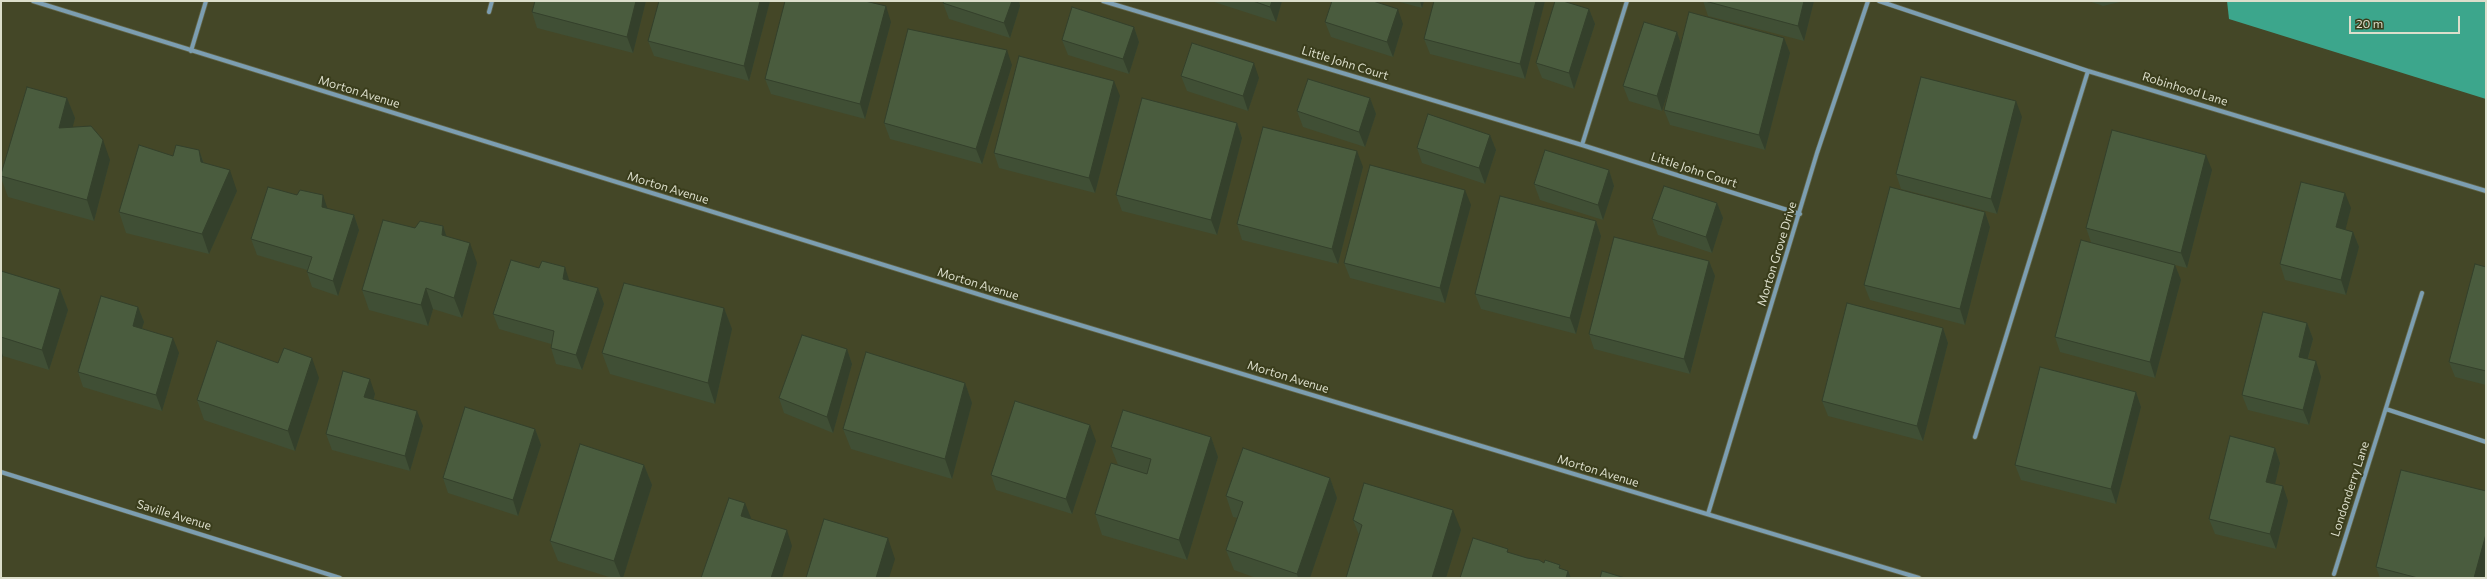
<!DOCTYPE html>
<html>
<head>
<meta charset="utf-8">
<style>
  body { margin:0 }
  #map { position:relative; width:2487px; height:579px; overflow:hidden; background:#444727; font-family:Commissioner,sans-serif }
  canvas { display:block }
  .frame { position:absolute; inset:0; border:2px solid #dcdecb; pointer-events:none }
  .scale { position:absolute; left:2349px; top:16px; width:111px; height:18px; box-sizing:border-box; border:2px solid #dcdecb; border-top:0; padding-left:5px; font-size:12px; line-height:14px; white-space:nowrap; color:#dcdecb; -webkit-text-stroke:3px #3a3d1c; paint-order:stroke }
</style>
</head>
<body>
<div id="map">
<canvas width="2487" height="579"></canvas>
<div class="frame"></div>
<div class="scale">20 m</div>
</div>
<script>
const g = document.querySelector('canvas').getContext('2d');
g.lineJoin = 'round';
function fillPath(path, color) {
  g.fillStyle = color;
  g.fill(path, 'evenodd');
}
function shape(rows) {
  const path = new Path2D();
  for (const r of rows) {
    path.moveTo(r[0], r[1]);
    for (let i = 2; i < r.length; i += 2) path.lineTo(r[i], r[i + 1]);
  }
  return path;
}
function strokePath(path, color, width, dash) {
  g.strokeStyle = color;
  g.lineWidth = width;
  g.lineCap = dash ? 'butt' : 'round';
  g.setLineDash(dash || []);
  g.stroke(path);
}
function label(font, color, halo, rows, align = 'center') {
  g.font = font + ' Commissioner,sans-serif';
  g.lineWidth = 4;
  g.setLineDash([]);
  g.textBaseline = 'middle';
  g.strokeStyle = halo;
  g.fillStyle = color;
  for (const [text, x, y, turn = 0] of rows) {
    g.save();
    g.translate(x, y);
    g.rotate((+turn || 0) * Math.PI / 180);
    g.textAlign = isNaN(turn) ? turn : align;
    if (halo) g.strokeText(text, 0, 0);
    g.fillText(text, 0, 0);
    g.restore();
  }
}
const water = shape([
  [2227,1,2486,1,2486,99,2229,19]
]);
const street = shape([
  [33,1,997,300,1919,578],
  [1103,1,1582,145,1800,214],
  [1879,1,2088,71,2486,191],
  [489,12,492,1],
  [191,51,206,1],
  [1582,145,1627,1],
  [2386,409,2486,442],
  [1975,437,2088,71],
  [1,472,340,578],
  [1708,514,1817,153,1868,1],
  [2334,574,2422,293]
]);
const wall = shape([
  [646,1,633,53,537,28,532,12],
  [659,1,770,1,749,81,654,56,648,41],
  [944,1,1019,1,1020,6,1010,38,949,19,943,3],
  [1213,1,1282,1,1276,22,1214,2],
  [1396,1,1424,1,1422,8],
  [1434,1,1545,1,1525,79,1430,54,1424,39],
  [1703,1,1814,1,1804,41,1708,16],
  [2089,1,2124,1,2103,6],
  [1589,9,1595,24,1574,89,1542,78,1536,63],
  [891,22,865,119,771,94,765,79],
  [1325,22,1403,24,1393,57,1331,37],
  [1134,27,1139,42,1129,74,1068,55,1062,40],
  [1677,32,1681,44,1784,38,1790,53,1765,150,1670,125,1664,110,1670,86,1662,111,1629,101,1623,86],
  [1012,65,982,164,890,139,884,123],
  [1181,76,1259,78,1248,111,1187,91],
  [1120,96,1095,193,999,168,994,153],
  [67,98,75,118,72,128,110,160,94,221,8,197,1,178,1,174],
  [1370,98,1376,114,1365,147,1303,127,1297,111],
  [2022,117,1997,214,1901,189,1896,174],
  [1237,123,1242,138,1217,235,1122,211,1116,195],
  [1490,135,1496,150,1485,184,1422,163,1417,148],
  [199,150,204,163,237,191,209,254,126,233,119,212,173,156],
  [1363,167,1338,264,1242,240,1237,224],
  [1609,170,1614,186,1603,220,1540,200,1534,184],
  [2212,170,2187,268,2175,265,2181,280,2155,378,2060,352,2055,337,2091,242,2086,228],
  [1717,203,1723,218,1712,253,1658,235,1652,219],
  [1471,205,1445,303,1350,278,1344,263],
  [2351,208,2345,230,2353,232,2359,247,2346,295,2285,280,2280,264],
  [328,209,354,215,359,230,338,296,312,287,307,272,307,270,257,255,251,239],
  [1985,212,1990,227,1965,325,1870,300,1864,285],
  [1596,221,1601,236,1576,334,1481,309,1475,294],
  [443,226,446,236,477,263,462,318,433,309,428,326,369,310,362,290,415,228],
  [1709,261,1715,276,1690,374,1594,349,1589,334],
  [2486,267,2486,385,2455,377,2449,362],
  [539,268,569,280,598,288,604,304,582,370,556,364,551,348,551,344,499,329,493,314],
  [1,271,60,289,68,310,49,370,3,356,1,362],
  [138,307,144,322,142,328,179,353,162,411,83,387,78,372],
  [724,308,732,329,715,404,610,374,602,353],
  [2307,323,2313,339,2308,359,2321,377,2309,425,2248,410,2242,395],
  [1943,328,1948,343,1923,441,1828,416,1822,401],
  [847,349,852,364,833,433,784,413,779,398],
  [278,363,319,378,295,451,204,420,197,400],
  [965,383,972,403,952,479,851,449,843,429],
  [2136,392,2141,407,2116,504,2021,480,2015,465],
  [375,394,374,399,423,426,410,471,332,450,326,434],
  [535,429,541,445,518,516,448,493,443,478],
  [1211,437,1218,457,1187,560,1102,535,1095,514,1118,465,1111,447],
  [1096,441,1072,514,996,490,991,475],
  [2275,448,2280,463,2275,484,2288,501,2276,549,2215,534,2209,519],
  [644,465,652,485,623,578,612,578,558,561,550,541],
  [1330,478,1337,498,1310,578,1256,578,1234,570,1226,550,1238,518,1233,517,1226,496],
  [2486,491,2486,570,2484,578,2380,578,2376,567],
  [1353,520,1461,530,1446,578,1346,578,1359,535]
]);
const shadedWall = shape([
  [636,1,646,1,633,53,627,37],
  [760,1,770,1,749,81,744,66],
  [1012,1,1019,1,1020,6,1010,38,1004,23],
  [1272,1,1282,1,1276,22,1270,7],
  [1420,1,1424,1,1422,8],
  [1536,1,1545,1,1525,79,1520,64],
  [1804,1,1814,1,1804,41,1798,26],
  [886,6,891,22,865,119,860,104],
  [1398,9,1403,24,1393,57,1387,42],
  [1589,9,1595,24,1574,89,1569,73],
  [1134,27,1139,42,1129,74,1123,59],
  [1677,32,1682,47,1662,111,1657,96],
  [1784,38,1790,53,1765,150,1759,135],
  [1007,50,1012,65,982,164,976,149],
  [1254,63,1259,78,1248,111,1243,96],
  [1114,81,1120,96,1095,193,1089,178],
  [67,98,75,118,67,149,59,128],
  [1370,98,1376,114,1365,147,1359,132],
  [2016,101,2022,117,1997,214,1991,199],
  [1237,123,1242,138,1217,235,1211,220],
  [1490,135,1496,150,1485,184,1479,168],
  [103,140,110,160,94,221,87,200],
  [199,150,206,170,201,162],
  [1357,151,1363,167,1338,264,1332,249],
  [2206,155,2212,170,2187,268,2181,253],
  [230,170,237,191,209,254,202,234],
  [1609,170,1614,186,1603,220,1598,205],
  [1465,190,1471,205,1445,303,1440,288],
  [2345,193,2351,208,2342,243,2336,227],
  [323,195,328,210,322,207],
  [1717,203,1723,218,1712,253,1706,237],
  [1985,212,1990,227,1965,325,1960,309],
  [354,215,359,230,338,296,333,281],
  [1596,221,1601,236,1576,334,1570,318],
  [443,226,450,247,442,235],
  [2353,232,2359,247,2346,295,2341,280],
  [470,243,477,263,462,318,454,298],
  [1709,261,1715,276,1690,374,1684,359],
  [2175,265,2181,280,2155,378,2150,362],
  [565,267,570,283,563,279],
  [426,288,433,309,428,326,421,305],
  [598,288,604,304,582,370,576,355],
  [60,289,68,310,49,370,42,350],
  [138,307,144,322,138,341,133,326],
  [724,308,732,329,715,404,708,383],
  [2307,323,2313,339,2304,372,2299,357],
  [1943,328,1948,343,1923,441,1917,426],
  [173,338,179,353,162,411,156,395],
  [847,349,852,364,833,433,827,417],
  [1,350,3,356,1,362],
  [312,358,319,378,295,451,288,431],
  [2316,361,2321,377,2309,425,2303,410],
  [370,379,375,394,370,412,364,397],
  [965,383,972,403,952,479,945,459],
  [2136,392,2141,407,2116,504,2111,489],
  [417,411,423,426,410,471,405,456],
  [1090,425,1096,441,1072,514,1066,499],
  [535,429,541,445,518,516,513,500],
  [1211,437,1218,457,1187,560,1179,540],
  [2275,448,2280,463,2272,497,2266,482],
  [644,465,652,485,623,578,621,578,614,561],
  [1330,478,1337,498,1310,578,1298,578,1297,574],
  [2283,486,2288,501,2276,549,2270,534],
  [745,503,751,518,747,532,741,516],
  [1453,510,1461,530,1446,578,1432,578],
  [787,530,792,546,782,578,771,578],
  [2486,534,2486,570,2484,578,2474,578],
  [888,538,895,559,889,578,876,578],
  [1568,571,1571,578,1566,578]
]);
const building = shape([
  [535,1,636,1,627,37,532,12,535,1],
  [659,1,760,1,744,66,648,41,659,1],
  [785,1,865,1,886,6,860,104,765,79,785,1],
  [944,1,1012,1,1004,23,943,3,944,1],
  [1253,1,1272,1,1270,7,1253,1],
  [1332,1,1373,1,1398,9,1387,42,1325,22,1332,1],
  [1434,1,1536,1,1520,64,1424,39,1434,1],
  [1555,1,1563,1,1589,9,1569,73,1536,63,1555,1],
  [1705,1,1804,1,1798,26,1705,1],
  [1072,7,1134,27,1123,59,1062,40,1072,7],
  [1689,12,1784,38,1759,135,1664,110,1689,12],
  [1644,22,1677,32,1657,96,1623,86,1644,22],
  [908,29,1007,50,976,149,884,123,908,29],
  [1192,43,1254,63,1243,96,1181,76,1192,43],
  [1019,56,1114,81,1089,178,994,153,1019,56],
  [1921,77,2016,101,1991,199,1896,174,1921,77],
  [1308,79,1370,98,1359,132,1297,111,1308,79],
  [27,87,67,98,59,128,91,126,103,140,87,200,1,176,1,174,27,87],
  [1142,98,1237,123,1211,220,1116,195,1142,98],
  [1428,114,1490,135,1479,168,1417,148,1428,114],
  [1263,127,1357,151,1332,249,1237,224,1263,127],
  [2112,130,2206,155,2181,253,2086,228,2112,130],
  [139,145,173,156,176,145,199,150,201,162,230,170,202,234,119,212,139,145],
  [1545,150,1609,170,1598,205,1534,184,1545,150],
  [1370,165,1465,190,1440,288,1344,263,1370,165],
  [2301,182,2345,193,2336,227,2353,232,2341,280,2280,264,2301,182],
  [1664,186,1717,203,1706,237,1652,219,1664,186],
  [268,187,297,195,300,190,323,195,322,207,354,215,333,281,307,272,312,257,251,239,268,187],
  [1890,187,1985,212,1960,309,1864,285,1890,187],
  [1500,196,1596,221,1570,318,1475,294,1500,196],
  [383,220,415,228,420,221,443,226,442,235,470,243,454,298,426,288,421,305,362,290,383,220],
  [1614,237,1709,261,1684,359,1589,334,1614,237],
  [2081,240,2175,265,2150,362,2055,337,2081,240],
  [511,260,539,268,542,261,565,267,563,279,598,288,576,355,551,348,554,331,493,314,511,260],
  [2475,264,2486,267,2486,371,2449,362,2475,264],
  [1,271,60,289,42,350,1,337,1,271],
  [624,283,724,308,708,383,602,353,624,283],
  [101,296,138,307,133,326,173,338,156,395,78,372,101,296],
  [1847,303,1943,328,1917,426,1822,401,1847,303],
  [2263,312,2307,323,2299,357,2316,361,2303,410,2242,395,2263,312],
  [802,335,847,349,827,417,779,398,802,335],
  [217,341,278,363,284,348,312,358,288,431,197,400,217,341],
  [866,352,965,383,945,459,843,429,866,352],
  [2040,367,2136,392,2111,489,2015,465,2040,367],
  [343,371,370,379,364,397,417,411,405,456,326,434,343,371],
  [1015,401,1090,425,1066,499,991,475,1015,401],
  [465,407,535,429,513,500,443,478,465,407],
  [1123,410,1211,437,1179,540,1095,514,1111,463,1147,474,1151,459,1111,447,1123,410],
  [2230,436,2275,448,2266,482,2283,486,2270,534,2209,519,2230,436],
  [580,444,644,465,614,561,550,541,580,444],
  [1243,448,1330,478,1297,574,1226,550,1243,502,1226,496,1243,448],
  [2401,470,2486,491,2486,534,2474,578,2418,578,2376,567,2401,470],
  [1364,483,1453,510,1432,578,1346,578,1362,525,1353,520,1364,483],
  [729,498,745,503,741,516,787,530,771,578,701,578,729,498],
  [824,519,888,538,876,578,806,578,824,519],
  [1473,538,1508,549,1507,552,1527,558,1539,560,1544,563,1545,560,1560,565,1559,568,1568,571,1566,578,1460,578,1473,538],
  [1602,571,1625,578,1600,578,1602,571]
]);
const streetNames = [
  ["Little John Court",1345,63,17],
  ["Robinhood Lane",2185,89,17],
  ["Morton Avenue",359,92,17],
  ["Little John Court",1694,170,18],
  ["Morton Avenue",668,188,17],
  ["Morton Grove Drive",1777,254,-73],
  ["Morton Avenue",978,284,17],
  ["Morton Avenue",1288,377,17],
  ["Morton Avenue",1598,471,17],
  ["Londonderry Lane",2350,489,-72],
  ["Saville Avenue",174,515,17]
];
fillPath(water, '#3ca68c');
strokePath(street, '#626548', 5.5);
strokePath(street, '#7c9eb1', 4);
fillPath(wall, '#404f35');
fillPath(shadedWall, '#34402b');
fillPath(building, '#4a5c3e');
strokePath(building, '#34402b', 1);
label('12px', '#dcdecb', '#3a3d1c', streetNames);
</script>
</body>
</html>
